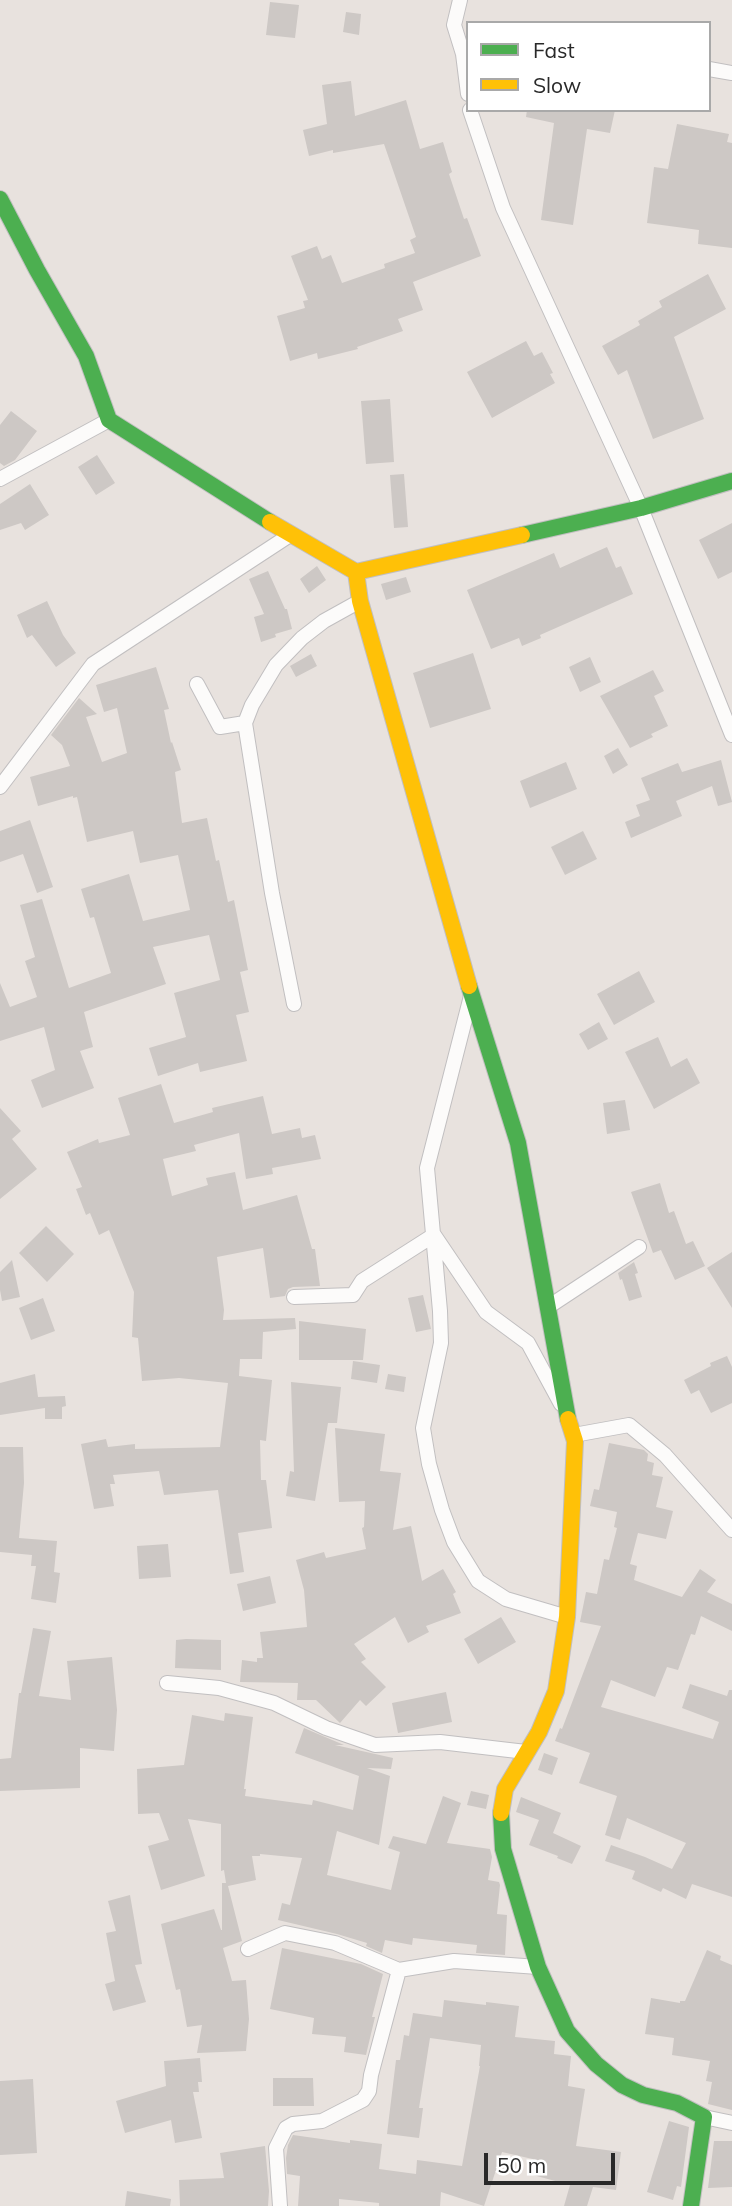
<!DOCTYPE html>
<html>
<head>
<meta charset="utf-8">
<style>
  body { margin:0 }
  #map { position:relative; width:732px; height:2206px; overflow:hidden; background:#e8e2de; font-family:Mulish,sans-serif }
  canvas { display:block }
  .legend { position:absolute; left:466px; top:21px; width:245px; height:91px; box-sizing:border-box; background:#fff; border:2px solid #a9a9a9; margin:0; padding:9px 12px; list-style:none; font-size:21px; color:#292929 }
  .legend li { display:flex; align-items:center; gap:14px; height:35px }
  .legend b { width:35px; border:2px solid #a9a9a9 }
  .scale { position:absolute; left:484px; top:2153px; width:131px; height:32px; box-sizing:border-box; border:4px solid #292929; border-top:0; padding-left:9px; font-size:21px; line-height:24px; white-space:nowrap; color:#292929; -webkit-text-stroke:5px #fff; paint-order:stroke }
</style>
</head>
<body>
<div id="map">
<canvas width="732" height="2206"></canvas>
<ul class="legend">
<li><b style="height:9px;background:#4caf50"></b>Fast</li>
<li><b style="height:9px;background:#ffc107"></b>Slow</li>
</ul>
<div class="scale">50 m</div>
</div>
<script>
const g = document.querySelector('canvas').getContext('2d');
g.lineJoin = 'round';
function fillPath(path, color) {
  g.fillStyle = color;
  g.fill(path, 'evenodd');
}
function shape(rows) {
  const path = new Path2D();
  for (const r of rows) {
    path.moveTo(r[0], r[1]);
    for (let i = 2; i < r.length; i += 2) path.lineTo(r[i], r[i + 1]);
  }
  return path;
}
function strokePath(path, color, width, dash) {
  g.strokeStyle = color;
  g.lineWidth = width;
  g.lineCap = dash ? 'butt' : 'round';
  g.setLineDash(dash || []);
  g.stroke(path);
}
const building = shape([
  [270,2,299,5,295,38,266,35],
  [346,12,361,14,359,35,343,32],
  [351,81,355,116,406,100,420,149,443,142,452,172,449,174,464,219,467,218,481,256,413,282,423,310,398,319,403,331,357,347,358,349,318,359,317,353,290,361,277,316,305,308,303,301,308,300,291,256,317,246,322,259,331,255,342,283,385,268,384,264,415,253,410,240,416,237,384,144,333,153,333,150,309,156,303,130,327,124,322,85],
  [527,110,615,110,610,133,587,129,573,225,541,220,554,123,526,117],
  [677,124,729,134,727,142,732,143,732,248,698,244,699,230,647,223,654,167,668,169],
  [708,274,726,309,674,337,704,419,653,439,627,370,618,375,602,346,640,325,638,321,662,307,659,301],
  [526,341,534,356,542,352,553,373,550,374,555,383,492,418,467,372],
  [390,399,394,462,366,464,361,401],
  [11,411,37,431,15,460,4,466,0,463,0,425],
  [97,455,115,483,96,495,78,467],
  [404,474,408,527,394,528,390,475],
  [30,484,49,515,25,530,21,523,0,530,0,504],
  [732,523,732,572,718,579,699,540],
  [607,547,616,568,621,566,633,594,540,635,541,638,522,646,519,638,491,649,467,590,554,553,560,568],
  [317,566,326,580,309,593,300,579],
  [268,571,285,609,287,609,292,629,275,634,276,637,261,642,254,617,264,614,249,579],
  [406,577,411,592,386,600,381,584],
  [47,601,63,635,76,653,56,667,32,635,27,638,17,615],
  [473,653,491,709,430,728,413,673],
  [311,654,317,666,296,677,290,666],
  [590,657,601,682,580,692,569,667],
  [156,667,169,709,164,710,171,743,172,742,181,770,175,772,182,823,207,818,216,861,219,860,228,902,234,900,248,970,240,972,249,1012,236,1015,247,1061,200,1072,198,1063,158,1076,149,1048,186,1037,174,993,220,980,209,935,153,947,166,984,84,1012,93,1047,80,1051,94,1088,42,1108,31,1080,55,1070,44,1027,0,1041,0,983,10,1007,37,997,25,961,35,957,20,905,42,899,69,988,111,973,94,917,90,918,81,889,129,874,143,921,190,910,178,855,140,863,133,831,87,842,77,797,73,798,73,796,38,806,30,777,70,766,62,745,51,735,79,698,97,714,86,717,102,762,127,753,117,708,104,712,96,685],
  [653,670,664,691,654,696,668,726,651,734,653,737,630,748,600,696],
  [618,748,628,765,613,774,604,756],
  [721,760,732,802,718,806,712,786,676,801,682,816,631,838,625,822,640,816,636,805,650,800,641,778,678,763,682,772],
  [566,762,577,789,530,808,520,781],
  [30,820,53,887,37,893,23,854,0,862,0,831],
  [583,831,597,859,565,875,551,847],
  [639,971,655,1002,614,1025,597,994],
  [599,1022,608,1039,588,1050,579,1034],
  [658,1037,671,1067,687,1058,700,1083,654,1109,625,1052],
  [161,1084,174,1123,213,1112,212,1108,263,1096,272,1134,300,1128,302,1138,315,1135,321,1159,272,1168,273,1174,246,1179,239,1133,194,1145,196,1151,163,1159,172,1196,208,1185,206,1178,235,1172,243,1210,297,1195,312,1249,315,1249,320,1286,293,1287,288,1289,285,1296,270,1298,263,1248,217,1257,224,1310,223,1320,295,1318,296,1329,263,1332,262,1359,240,1359,239,1376,272,1380,266,1441,260,1440,261,1480,266,1480,272,1528,238,1533,244,1572,230,1574,218,1490,164,1495,159,1471,113,1475,115,1484,110,1484,114,1506,94,1509,81,1444,106,1439,108,1447,135,1444,135,1449,220,1447,228,1383,179,1378,142,1381,138,1338,132,1337,134,1292,109,1230,99,1235,90,1213,86,1215,76,1189,82,1187,67,1152,98,1139,99,1143,130,1135,118,1098],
  [625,1100,630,1130,607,1134,603,1103],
  [0,1108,21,1131,12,1139,37,1169,0,1199],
  [660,1183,669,1213,674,1211,686,1244,693,1241,705,1266,675,1280,661,1250,653,1253,631,1192],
  [46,1226,74,1254,47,1282,19,1253],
  [732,1252,732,1308,707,1268],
  [12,1260,20,1297,2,1301,0,1290,0,1272],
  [634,1262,638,1273,635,1274,642,1297,629,1301,622,1279,620,1280,618,1273],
  [423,1295,431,1329,416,1332,408,1298],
  [43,1298,55,1331,31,1340,19,1308],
  [299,1321,366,1329,363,1360,299,1360],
  [727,1356,732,1367,732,1403,711,1413,699,1390,691,1394,684,1380,711,1366,710,1363],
  [353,1361,380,1365,377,1383,351,1379],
  [35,1374,38,1397,65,1396,66,1406,62,1407,62,1419,45,1419,45,1408,0,1415,0,1383],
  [388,1374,406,1377,404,1392,385,1389],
  [291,1382,341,1387,337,1423,328,1423,315,1501,286,1496,290,1471,294,1472],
  [335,1428,385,1434,380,1471,401,1473,393,1530,411,1526,422,1581,443,1569,456,1592,453,1594,461,1613,426,1626,429,1632,408,1643,395,1617,354,1644,366,1659,361,1662,386,1687,366,1706,360,1700,340,1723,316,1700,297,1700,298,1683,240,1682,242,1660,257,1662,257,1658,263,1658,260,1632,307,1627,304,1590,296,1560,324,1552,326,1558,366,1549,362,1528,364,1527,365,1501,339,1502],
  [609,1443,644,1450,648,1454,647,1461,654,1463,652,1475,663,1477,656,1507,673,1511,666,1539,638,1533,630,1564,637,1566,634,1580,682,1597,700,1569,716,1580,707,1592,732,1604,732,1631,701,1616,695,1635,691,1634,678,1670,667,1667,655,1697,611,1680,601,1707,713,1739,719,1722,682,1708,690,1684,727,1696,729,1690,732,1690,732,1897,692,1884,686,1899,663,1888,661,1892,632,1879,635,1871,605,1861,611,1845,645,1857,672,1869,686,1843,627,1818,620,1840,605,1835,617,1796,579,1783,590,1753,555,1741,560,1728,562,1729,601,1626,580,1622,586,1592,597,1594,604,1559,609,1560,617,1528,614,1527,617,1512,590,1506,594,1489,599,1490],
  [0,1447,23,1447,24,1483,19,1538,57,1541,54,1572,60,1573,56,1603,31,1599,36,1566,31,1566,32,1555,0,1552],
  [168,1544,171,1577,139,1579,137,1546],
  [270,1576,276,1603,243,1611,237,1584],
  [501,1617,516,1642,478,1664,464,1639],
  [33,1628,51,1631,39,1696,71,1700,67,1661,112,1657,117,1710,114,1751,80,1748,80,1788,0,1791,0,1759,11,1758,19,1693,21,1693],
  [186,1639,221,1640,221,1670,175,1668,176,1640],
  [446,1692,452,1722,398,1733,392,1703],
  [225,1713,253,1717,244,1789,246,1789,245,1796,312,1805,313,1800,353,1810,359,1776,295,1753,304,1728,344,1745,335,1745,393,1758,391,1769,367,1768,390,1776,379,1845,337,1831,327,1875,391,1890,400,1852,388,1848,393,1836,426,1844,443,1796,461,1803,447,1843,490,1849,492,1857,488,1880,499,1882,500,1885,497,1914,507,1915,505,1955,476,1953,477,1945,413,1938,412,1945,385,1940,382,1953,366,1946,367,1943,337,1934,278,1920,282,1903,290,1905,302,1858,260,1854,260,1856,252,1856,256,1880,228,1886,242,1941,223,1948,232,1981,246,1980,249,2019,246,2051,197,2053,202,2025,187,2027,180,1989,176,1990,161,1924,214,1909,221,1930,222,1930,222,1883,226,1883,224,1870,221,1871,221,1824,188,1819,205,1876,161,1890,148,1846,169,1840,159,1813,138,1814,137,1769,184,1765,192,1715,224,1721],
  [544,1753,558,1758,552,1775,538,1770],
  [471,1791,489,1795,486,1809,467,1805],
  [521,1797,561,1813,553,1833,581,1846,572,1864,557,1858,558,1856,529,1845,539,1820,516,1812],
  [130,1895,142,1964,135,1965,146,2002,113,2011,105,1984,115,1981,106,1933,116,1931,108,1901],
  [282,1948,361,1964,383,1974,372,2017,375,2017,366,2055,344,2052,346,2037,312,2034,314,2018,270,2009],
  [707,1950,721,1956,720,1960,732,1965,732,2110,708,2104,712,2082,706,2081,710,2061,672,2055,674,2038,645,2034,651,1998,680,2003,680,2001,685,2001],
  [444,2000,486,2005,486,2002,519,2006,515,2037,555,2041,554,2054,571,2056,568,2086,585,2089,576,2146,621,2152,616,2190,593,2187,587,2206,564,2206,570,2185,533,2175,537,2160,502,2152,484,2206,441,2192,440,2206,379,2206,379,2203,339,2199,339,2206,298,2206,300,2176,287,2174,286,2158,288,2145,293,2135,350,2143,350,2140,382,2144,379,2169,416,2174,417,2160,462,2166,480,2066,479,2066,481,2045,430,2038,419,2108,423,2108,419,2138,387,2134,396,2060,400,2060,404,2035,409,2036,413,2013,442,2017],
  [200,2058,202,2082,198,2082,199,2092,193,2092,202,2138,175,2143,171,2120,125,2133,116,2101,166,2086,164,2061],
  [273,2078,313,2078,314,2106,273,2106],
  [33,2079,37,2153,0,2155,0,2081],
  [669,2121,689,2127,681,2187,677,2186,673,2200,647,2192],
  [714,2141,732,2141,732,2187,708,2188],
  [265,2146,269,2191,268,2206,180,2206,179,2180,224,2178,220,2153],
  [127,2191,171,2199,170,2206,125,2206]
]);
const street = shape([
  [460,0,454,25,463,54,468,94],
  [709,69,732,73],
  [470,110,503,208,641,508,732,735],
  [0,479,109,420],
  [197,684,220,727,245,723],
  [0,787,93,664,290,535],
  [471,996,427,1168,440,1311,441,1343,423,1428,429,1464,442,1510,454,1542,478,1581,506,1599,567,1617],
  [294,1004,272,893,245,723,252,705,276,665,302,638,324,621,360,601],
  [294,1297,353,1295,362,1281,434,1235,486,1312,528,1343,561,1404],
  [548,1307,639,1247],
  [574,1435,629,1425,665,1455,732,1530],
  [167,1683,219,1688,274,1703,326,1728,375,1745,440,1742,526,1752],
  [248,1949,285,1933,335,1943,399,1970,454,1961,538,1967],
  [704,2117,732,2123],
  [280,2206,276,2148,286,2128,293,2124,322,2121,363,2100,369,2091,371,2075,399,1970]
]);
const fast = shape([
  [0,199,37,270,86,356,109,420,270,522],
  [522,535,641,508,732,481],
  [469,986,518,1143,568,1419],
  [501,1813,503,1849,538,1967,567,2031,596,2064,622,2085,643,2095,677,2103,704,2117,691,2206]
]);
const slow = shape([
  [270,522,356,572,522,535],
  [356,572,360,601,469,986],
  [501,1813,505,1789,539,1732,556,1691,567,1617,575,1441,568,1419]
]);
fillPath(building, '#cdc8c5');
strokePath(street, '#c1bfc0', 16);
strokePath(fast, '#c1bfc0', 18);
strokePath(slow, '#c1bfc0', 18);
strokePath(street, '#fcfbfa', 14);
strokePath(fast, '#4caf50', 16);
strokePath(slow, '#ffc107', 16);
</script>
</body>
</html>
